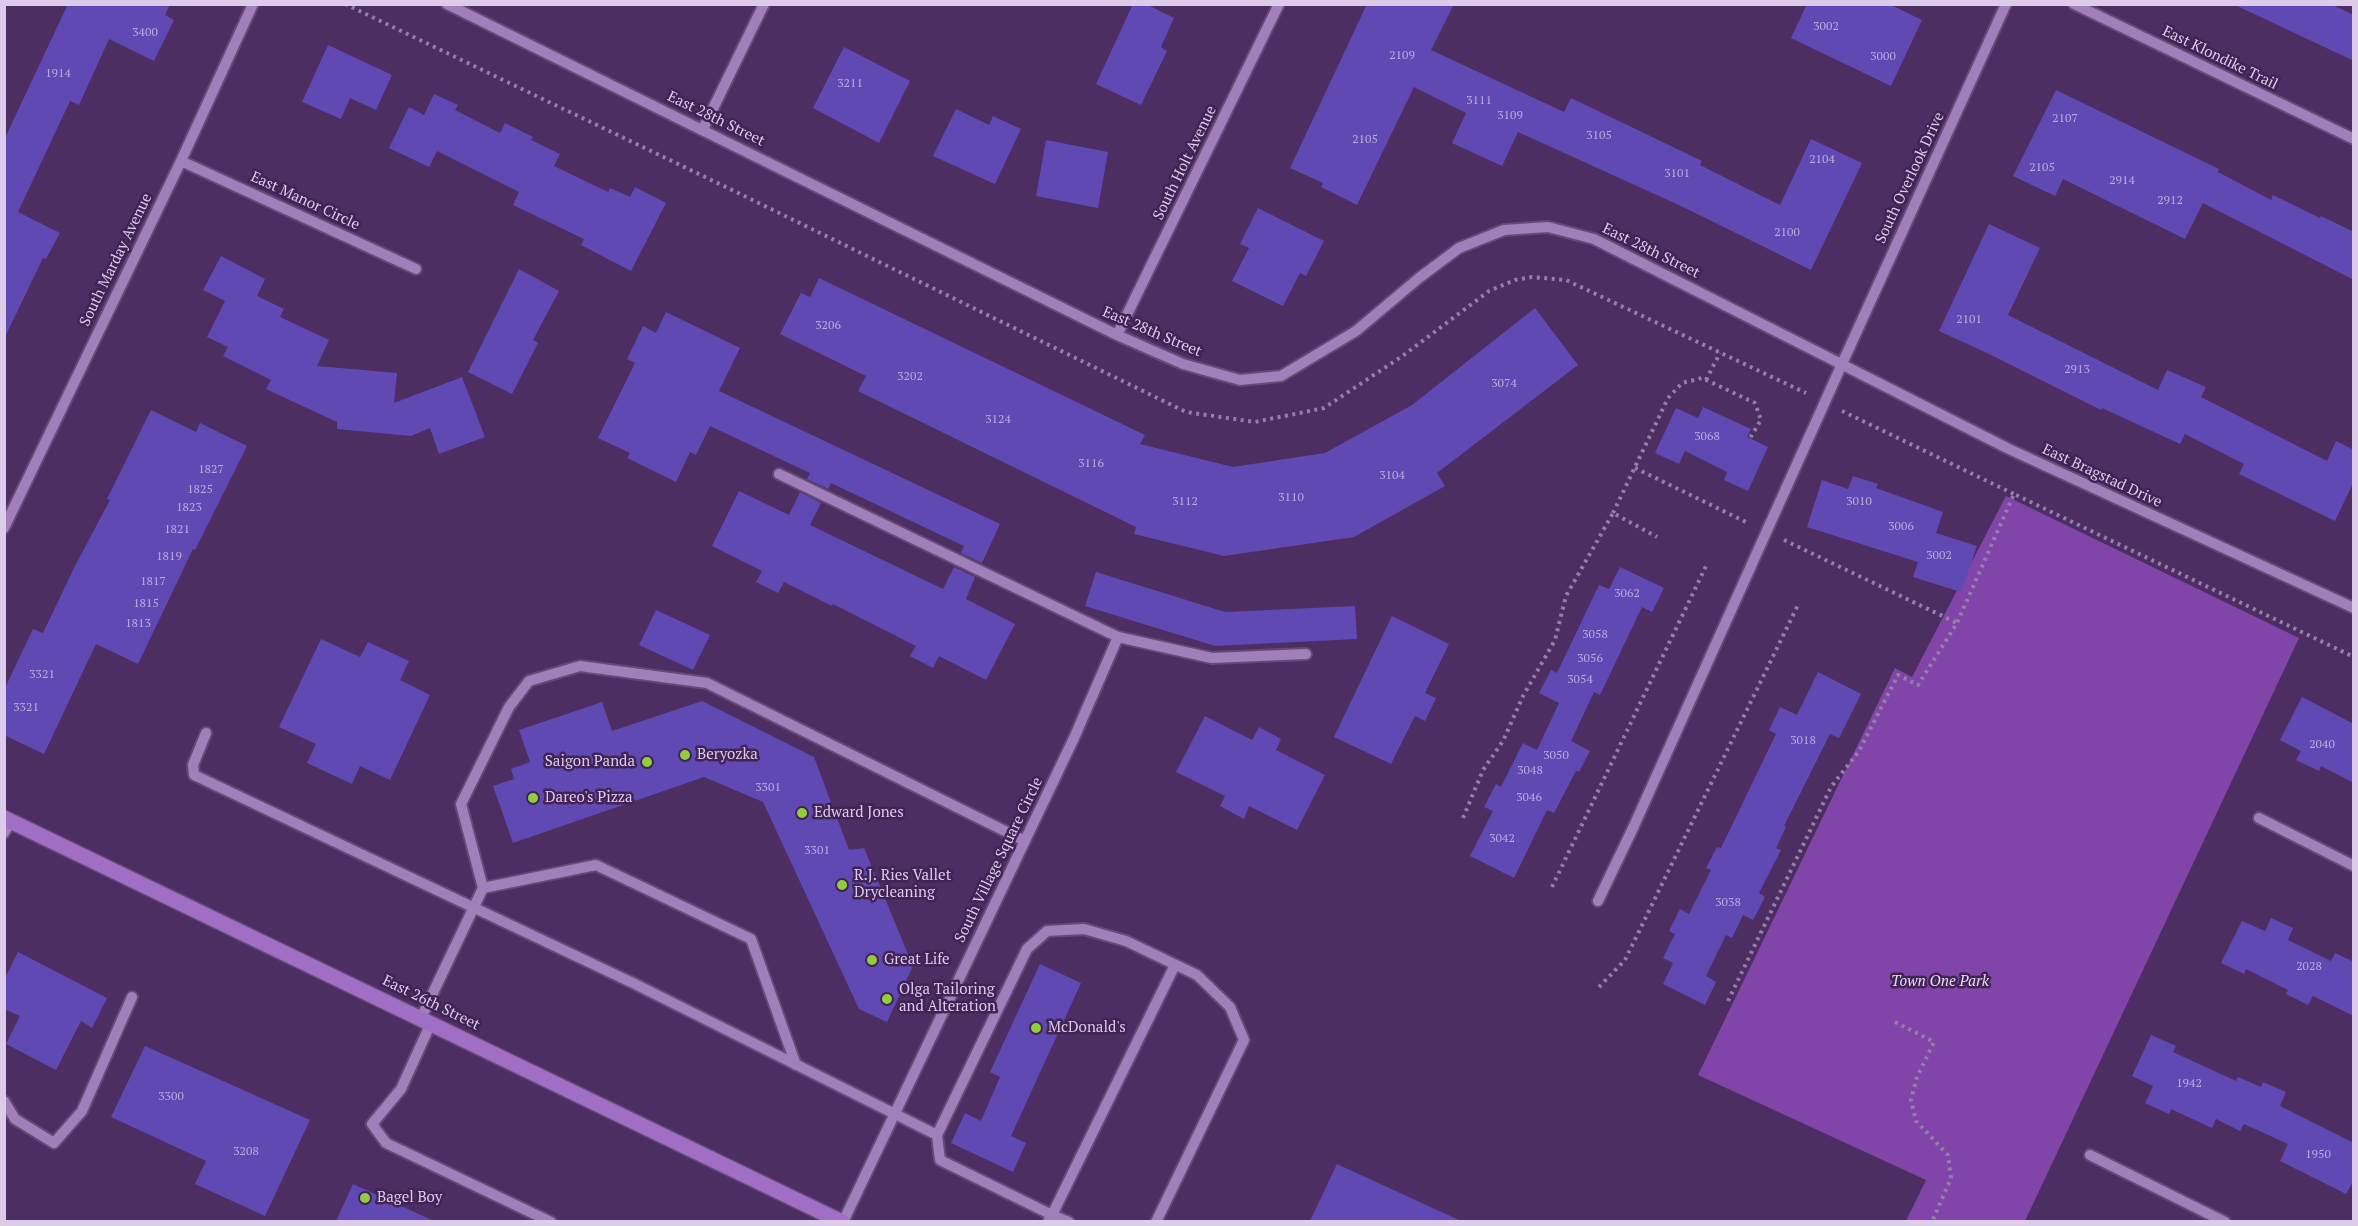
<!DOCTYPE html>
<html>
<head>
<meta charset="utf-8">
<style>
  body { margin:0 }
  #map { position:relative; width:2358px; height:1226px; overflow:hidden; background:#4c2e62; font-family:"PT Serif",serif }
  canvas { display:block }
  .frame { position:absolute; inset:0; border:6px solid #dccbeb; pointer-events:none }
</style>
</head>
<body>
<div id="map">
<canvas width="2358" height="1226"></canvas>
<div class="frame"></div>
</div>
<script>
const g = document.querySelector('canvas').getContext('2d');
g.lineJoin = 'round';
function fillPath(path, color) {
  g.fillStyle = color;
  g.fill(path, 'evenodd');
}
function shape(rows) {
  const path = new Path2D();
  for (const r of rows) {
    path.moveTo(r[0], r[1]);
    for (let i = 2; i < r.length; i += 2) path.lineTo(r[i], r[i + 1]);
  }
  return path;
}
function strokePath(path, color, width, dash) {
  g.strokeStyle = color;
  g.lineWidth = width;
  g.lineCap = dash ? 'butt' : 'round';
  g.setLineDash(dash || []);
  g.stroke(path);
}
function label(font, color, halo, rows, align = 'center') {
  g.font = font + ' "PT Serif",serif';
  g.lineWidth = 5;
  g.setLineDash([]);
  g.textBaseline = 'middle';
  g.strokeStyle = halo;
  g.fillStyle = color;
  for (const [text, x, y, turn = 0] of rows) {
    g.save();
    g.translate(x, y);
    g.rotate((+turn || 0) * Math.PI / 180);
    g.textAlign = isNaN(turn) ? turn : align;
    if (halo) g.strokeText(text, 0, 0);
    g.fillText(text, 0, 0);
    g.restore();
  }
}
const green = shape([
  [2006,496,2299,638,2025,1221,1906,1221,1926,1180,1698,1075,1895,668,1912,677]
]);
const building = shape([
  [68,4,170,4,165,15,174,20,154,61,109,39,79,105,70,101,18,212,60,233,46,259,43,258,4,339,4,140],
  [1133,4,1146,4,1174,18,1161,47,1167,51,1141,105,1096,84],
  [1367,4,1454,4,1431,50,1564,112,1571,98,1702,161,1700,165,1780,205,1811,139,1862,163,1811,270,1681,206,1518,132,1502,166,1452,143,1466,113,1414,87,1357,205,1321,187,1323,183,1290,168],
  [1807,4,1889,4,1922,20,1891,86,1791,38],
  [2233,4,2330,4,2354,15,2354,61],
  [328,45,392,75,376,110,350,98,341,119,302,102],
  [844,47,910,81,879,143,813,108],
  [2056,90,2219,169,2218,172,2271,200,2273,195,2320,218,2321,216,2354,232,2354,280,2203,203,2185,239,2063,179,2055,196,2013,176],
  [434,94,458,105,455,110,500,133,505,123,533,137,531,140,560,154,554,166,608,192,610,188,630,197,635,187,666,203,631,271,581,245,584,239,513,205,519,192,437,151,429,167,389,148,409,107,424,115],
  [956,109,989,125,993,116,1021,129,995,184,933,156],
  [1046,140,1108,152,1098,208,1036,196],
  [1258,208,1324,241,1306,276,1300,273,1283,306,1232,281,1249,248,1240,244],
  [1989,224,2040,248,2008,315,2158,390,2167,370,2206,387,2201,397,2327,461,2336,441,2354,450,2354,481,2335,521,2239,474,2244,464,2185,434,2180,444,2102,408,2101,410,1989,354,1939,331],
  [221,256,265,279,257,296,284,309,280,317,329,340,317,366,397,373,394,403,462,377,485,437,439,454,430,428,411,436,337,429,337,422,266,389,271,380,223,356,228,347,207,337,225,301,203,290],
  [519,269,559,291,533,340,538,343,512,394,468,372],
  [819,278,1145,435,1140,444,1233,467,1325,453,1412,405,1535,308,1578,365,1437,473,1445,486,1354,537,1224,556,1134,534,1136,527,858,391,866,376,780,334,801,293,810,297],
  [666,312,740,348,719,391,1000,524,982,563,961,553,964,546,831,483,828,489,807,479,810,473,710,426,696,455,690,452,676,482,627,458,630,453,598,438,635,363,627,359,643,326,656,333],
  [1703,407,1751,429,1747,437,1768,447,1748,491,1724,480,1727,472,1685,451,1679,464,1655,453,1676,408,1698,418],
  [151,410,196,432,200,423,247,446,195,550,193,549,138,664,96,644,44,754,4,735,4,690,33,629,43,633,75,566,110,500,107,499],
  [1853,476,1878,484,1876,488,1943,512,1936,533,1977,546,1961,592,1913,577,1918,562,1807,527,1822,480,1848,489],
  [739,491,789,515,800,492,821,503,810,525,943,589,954,567,975,577,966,599,1015,624,986,680,939,656,933,668,910,656,916,646,833,604,832,606,784,582,778,593,756,582,762,571,712,546],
  [1620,567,1664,588,1652,612,1642,607,1600,695,1594,692,1571,741,1590,751,1579,772,1576,771,1554,813,1547,810,1514,878,1470,856,1493,811,1484,807,1496,784,1501,787,1523,743,1537,750,1559,703,1539,693,1551,670,1557,673,1599,585,1609,589],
  [1096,572,1225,612,1355,606,1357,639,1215,646,1085,606],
  [656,610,710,635,693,670,639,645],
  [1392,616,1449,644,1425,693,1436,698,1425,721,1415,716,1391,764,1334,737],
  [321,639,360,657,368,642,409,661,400,680,430,695,390,780,360,766,352,784,307,763,316,744,279,727],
  [1818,672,1861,694,1839,738,1830,734,1784,826,1786,827,1776,848,1781,850,1759,893,1765,897,1753,920,1743,915,1732,938,1726,935,1706,976,1716,982,1705,1005,1663,984,1673,963,1663,958,1675,934,1669,931,1680,909,1689,914,1711,870,1706,868,1717,847,1721,848,1776,734,1769,730,1780,707,1797,715],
  [2302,697,2354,724,2354,783,2321,766,2319,771,2296,760,2301,751,2280,740],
  [702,701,814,757,849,850,864,848,913,966,887,1022,859,1009,763,802,704,777,513,843,493,786,514,779,511,769,530,762,519,730,602,702,612,731],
  [1205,716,1252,740,1259,727,1281,739,1276,750,1325,775,1297,830,1249,806,1244,819,1220,806,1225,796,1176,772],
  [2271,918,2293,928,2288,940,2331,961,2335,953,2354,962,2354,1016,2313,996,2308,1005,2286,994,2288,990,2246,969,2244,974,2221,963,2242,921,2265,931],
  [18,952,107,998,92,1028,81,1021,56,1070,6,1044,20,1016,4,1009,4,980],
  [1040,964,1081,983,1011,1136,1026,1143,1013,1172,951,1143,965,1113,981,1121,1000,1077,990,1072],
  [2151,1035,2176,1046,2173,1052,2236,1081,2238,1077,2261,1087,2263,1082,2286,1092,2280,1106,2354,1143,2354,1180,2346,1194,2280,1161,2288,1144,2244,1124,2240,1131,2216,1119,2212,1128,2171,1109,2169,1114,2145,1103,2153,1086,2132,1076],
  [145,1046,310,1120,265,1216,195,1184,206,1161,111,1117],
  [1337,1164,1461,1221,1310,1221],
  [353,1184,434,1221,336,1221]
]);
const path = shape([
  [345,4,728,188,1186,412,1255,422,1324,408,1401,357,1489,291,1515,280,1532,277,1566,280,1806,393],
  [1706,380,1720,353],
  [1842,411,2014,494],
  [1635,468,1748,523],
  [1613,513,1668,398,1682,383,1702,378,1755,403,1761,420,1750,438],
  [1784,540,1957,623],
  [1463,818,1483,770,1503,741,1523,696,1555,640,1566,596,1613,513,1657,537],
  [1552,887,1707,564],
  [1599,987,1625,960,1798,605],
  [1728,1001,1831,787,1859,751,1898,675,1918,685,1957,623,2014,494,2354,657],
  [1895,1022,1934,1042,1917,1077,1911,1100,1916,1121,1948,1155,1951,1178,1932,1222]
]);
const minor = shape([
  [447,4,1117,335,1183,364,1240,380,1281,376,1356,331,1419,278,1459,248,1504,230,1548,227,1594,239,2009,449,2354,608],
  [2074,4,2354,139],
  [703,129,764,4],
  [181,161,416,269],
  [1117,335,1279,4],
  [779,474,1118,637,1074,738,843,1222],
  [4,528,181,161,253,4],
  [1118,637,1212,658,1306,654],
  [206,733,193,765,194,775,635,984,937,1135,940,1160,1052,1215,1048,1222],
  [2259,818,2354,866],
  [4,833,11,821],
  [483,888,596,865,751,939,796,1065],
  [1598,901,1633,828,1842,364,2006,4],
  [421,1018,483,888,461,804,509,707,529,681,580,666,707,683,1025,841],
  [431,1023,401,1089,372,1124,386,1143,551,1222],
  [4,1101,15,1119,54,1143,82,1111,132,997],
  [937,1135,1027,949,1047,931,1084,929,1126,941,1197,975,1230,1007,1244,1040,1156,1222],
  [2090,1155,2225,1222],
  [1069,1222,1052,1215,1175,965]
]);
const major = shape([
  [4,818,842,1222]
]);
const markers = [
  [685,755,6,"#92cd3e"],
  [647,762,6,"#92cd3e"],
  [533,798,6,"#92cd3e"],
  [802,813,6,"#92cd3e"],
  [842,885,6,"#92cd3e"],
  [872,960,6,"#92cd3e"],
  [887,999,6,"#92cd3e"],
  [1036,1028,6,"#92cd3e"],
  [365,1198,6,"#92cd3e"]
];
const numberNames = [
  ["3002",1826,27],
  ["3400",145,33],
  ["2109",1402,56],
  ["3000",1883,57],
  ["1914",58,74],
  ["3211",850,84],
  ["3111",1479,101],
  ["3109",1510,116],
  ["2107",2065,119],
  ["3105",1599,136],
  ["2105",1365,140],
  ["2104",1822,160],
  ["2105",2042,168],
  ["3101",1677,174],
  ["2914",2122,181],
  ["2912",2170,201],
  ["2100",1787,233],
  ["2101",1969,320],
  ["3206",828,326],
  ["2913",2077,370],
  ["3202",910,377],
  ["3074",1504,384],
  ["3124",998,420],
  ["3068",1707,437],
  ["3116",1091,464],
  ["1827",211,470],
  ["3104",1392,476],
  ["1825",200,490],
  ["3110",1291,498],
  ["3112",1185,502],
  ["3010",1859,502],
  ["1823",189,508],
  ["3006",1901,527],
  ["1821",177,530],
  ["3002",1939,556],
  ["1819",169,557],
  ["1817",153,582],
  ["3062",1627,594],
  ["1815",146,604],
  ["1813",138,624],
  ["3058",1595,635],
  ["3056",1590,659],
  ["3321",42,675],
  ["3054",1580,680],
  ["3321",26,708],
  ["3018",1803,741],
  ["2040",2322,745],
  ["3050",1556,756],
  ["3048",1530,771],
  ["3301",768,788],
  ["3046",1529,798],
  ["3042",1502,839],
  ["3301",817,851],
  ["3038",1728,903],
  ["2028",2309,967],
  ["1942",2189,1084],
  ["3300",171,1097],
  ["3208",246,1152],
  ["1950",2318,1155]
];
const streetNames = [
  ["East Klondike Trail",2220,58,26],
  ["East 28th Street",716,119,26],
  ["South Holt Avenue",1185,163,-64],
  ["South Overlook Drive",1910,178,-65],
  ["East Manor Circle",305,201,25],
  ["East 28th Street",1651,251,26],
  ["South Marday Avenue",116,260,-64],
  ["East 28th Street",1152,332,23],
  ["East Bragstad Drive",2102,476,25],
  ["South Village Square Circle",999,860,-64],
  ["East 26th Street",431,1003,26]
];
const poiNames = [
  ["Beryozka",697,755],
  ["Saigon Panda",635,762,"right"],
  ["Dareo's Pizza",545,798],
  ["Edward Jones",814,813],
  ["R.J. Ries Vallet",854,876],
  ["Drycleaning",854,893],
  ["Great Life",884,960],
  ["Olga Tailoring",899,990],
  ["and Alteration",899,1007],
  ["McDonald's",1048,1028],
  ["Bagel Boy",377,1198]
];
const parkNames = [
  ["Town One Park",1940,982]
];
fillPath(green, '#8145aa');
fillPath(building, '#6149b4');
strokePath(minor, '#654a77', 14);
strokePath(major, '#654a77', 18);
strokePath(path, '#957ea8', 4, [3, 4.5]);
strokePath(minor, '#a07fba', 10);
strokePath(major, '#a16ec5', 15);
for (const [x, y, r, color] of markers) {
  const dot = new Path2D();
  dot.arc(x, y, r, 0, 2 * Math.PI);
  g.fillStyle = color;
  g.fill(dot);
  strokePath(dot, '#412356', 2);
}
label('12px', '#bdaadd', null, numberNames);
label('15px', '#dccbeb', '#412356', streetNames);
label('15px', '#dccbeb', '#412356', poiNames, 'left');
label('italic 15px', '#e8daf4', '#412356', parkNames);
</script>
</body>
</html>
